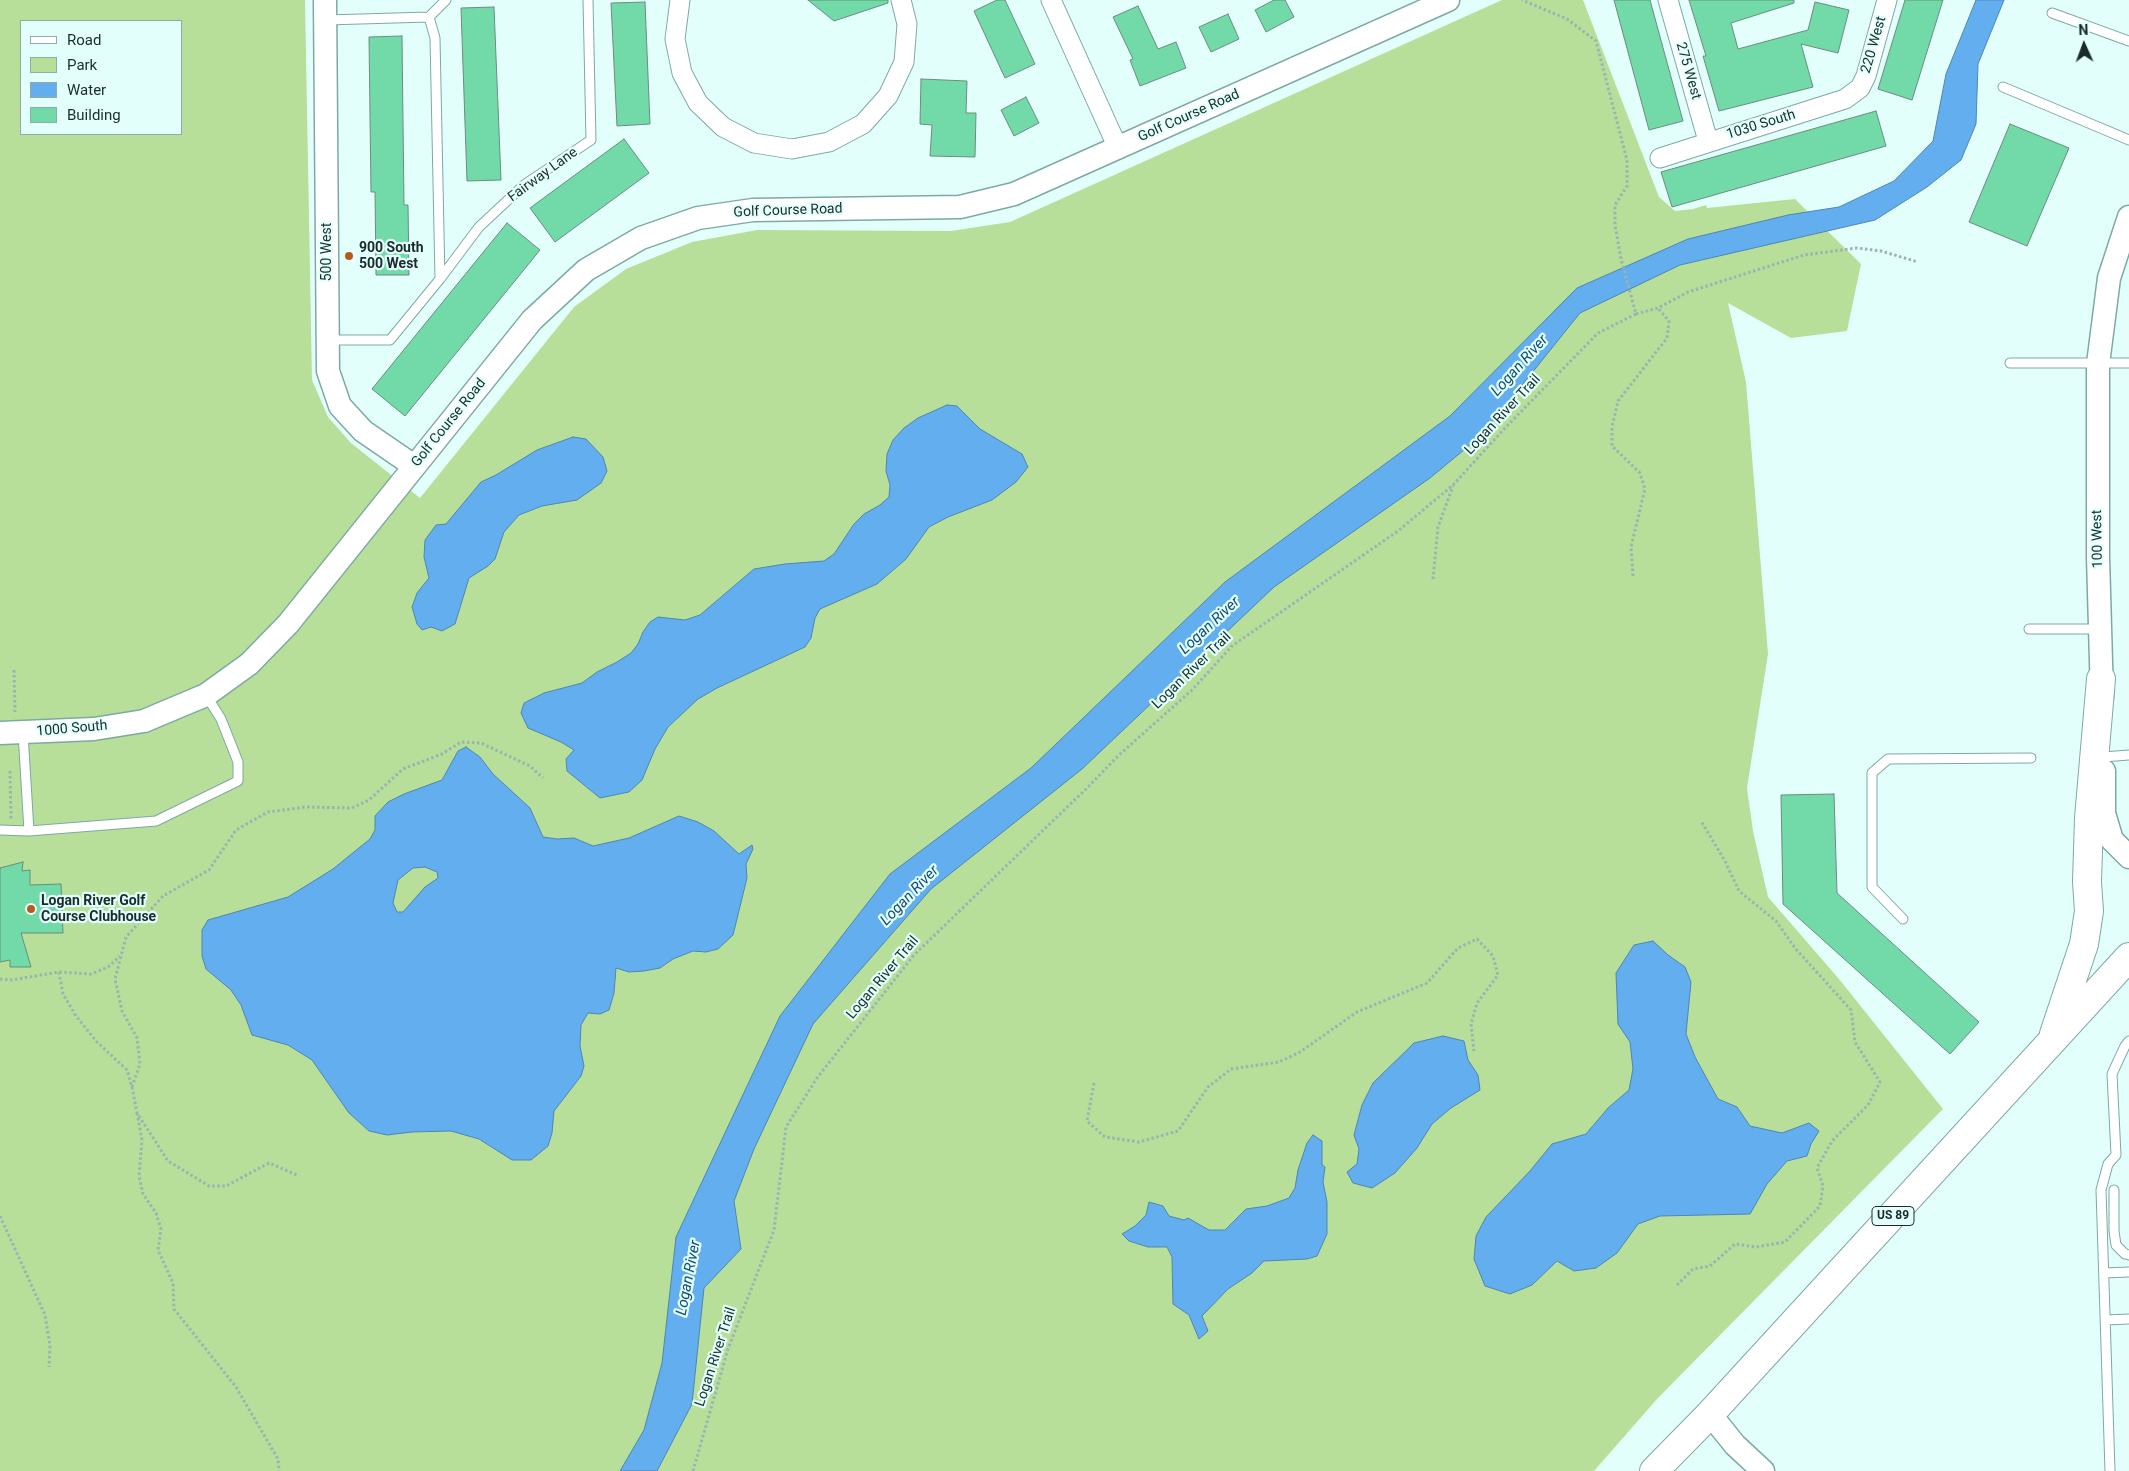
<!DOCTYPE html>
<html>
<head>
<meta charset="utf-8">
<style>
  body { margin:0 }
  #map { position:relative; width:2129px; height:1471px; overflow:hidden; background:#e3fffc; font-family:Roboto,sans-serif }
  canvas { display:block }
  .legend { position:absolute; left:20px; top:20px; width:162px; height:115px; box-sizing:border-box; background:#e3fffc; border:1px solid #92aaa8; margin:0; padding:6px 9px; list-style:none; font-size:15px; color:#192b2a }
  .legend li { display:flex; align-items:center; gap:10px; height:25px }
  .legend b { width:25px; border:1px solid #92aaa8 }
  .north { position:absolute; left:2059px; top:20px; width:50px; height:50px; -webkit-text-stroke:4px #e3fffc; paint-order:stroke; rotate:358deg; font-size:14px; font-weight:700; line-height:20px; text-align:center; color:#192b2a }
  .north::after { content:''; display:block; margin:auto; width:18px; height:22px; background:#192b2a; clip-path:polygon(50% 0,100% 100%,50% 72%,0 100%) }
</style>
</head>
<body>
<div id="map">
<canvas width="2129" height="1471"></canvas>
<ul class="legend">
<li><b style="height:6px;background:#fff"></b>Road</li>
<li><b style="height:14px;background:#b7df99"></b>Park</li>
<li><b style="height:14px;background:#63aeef"></b>Water</li>
<li><b style="height:14px;background:#72daa8"></b>Building</li>
</ul>
<div class="north">N</div>
</div>
<script>
const g = document.querySelector('canvas').getContext('2d');
g.lineJoin = 'round';
function fillPath(path, color) {
  g.fillStyle = color;
  g.fill(path, 'evenodd');
}
function shape(rows) {
  const path = new Path2D();
  for (const r of rows) {
    path.moveTo(r[0], r[1]);
    for (let i = 2; i < r.length; i += 2) path.lineTo(r[i], r[i + 1]);
  }
  return path;
}
function strokePath(path, color, width, dash) {
  g.strokeStyle = color;
  g.lineWidth = width;
  g.lineCap = dash ? 'butt' : 'round';
  g.setLineDash(dash || []);
  g.stroke(path);
}
function label(font, color, halo, rows, align = 'center') {
  g.font = font + ' Roboto,sans-serif';
  g.lineWidth = 4.5;
  g.setLineDash([]);
  g.textBaseline = 'middle';
  g.strokeStyle = halo;
  g.fillStyle = color;
  for (const [text, x, y, turn = 0] of rows) {
    g.save();
    g.translate(x, y);
    g.rotate((+turn || 0) * Math.PI / 180);
    g.textAlign = isNaN(turn) ? turn : align;
    if (halo) g.strokeText(text, 0, 0);
    g.fillText(text, 0, 0);
    g.restore();
  }
}
const green = shape([
  [0,0,305,0,312,380,328,417,351,443,420,498,574,307,626,269,692,242,757,230,951,231,1010,222,1502,0,1583,0,1659,197,1675,211,1693,209,1706,205,1707,208,1795,199,1861,264,1847,331,1791,338,1728,303,1746,382,1768,654,1747,788,1753,831,1768,897,1839,979,1943,1109,1657,1399,1594,1471,0,1471],
  [21,21,181,21,181,134,21,134]
]);
const water = shape([
  [1976,0,2004,0,1978,64,1976,124,1961,160,1927,187,1875,220,1680,265,1580,313,1482,435,1430,478,1274,587,1082,769,931,889,813,1024,754,1149,734,1201,741,1249,704,1288,692,1404,657,1471,620,1471,644,1430,662,1363,676,1237,780,1016,890,874,1031,768,1225,582,1450,416,1577,288,1688,239,1788,215,1839,207,1894,181,1933,141,1946,74,1976,0],
  [947,405,957,406,980,429,1022,454,1028,467,1016,482,992,500,948,517,929,527,906,559,877,584,820,609,815,618,811,638,805,647,717,688,698,699,668,727,655,749,642,780,629,792,600,798,567,771,566,759,574,750,561,742,528,728,521,713,524,703,544,693,582,683,597,672,617,662,631,653,638,644,643,632,650,622,658,617,685,620,700,615,754,569,785,564,824,561,834,554,854,524,864,514,880,505,889,497,890,485,886,471,887,454,893,440,904,428,918,418,947,405],
  [573,437,586,439,603,457,607,471,601,483,577,500,542,506,519,515,504,532,495,559,488,566,469,578,455,624,442,631,431,627,422,630,417,624,412,607,417,593,429,578,424,557,425,540,436,525,446,524,481,482,496,475,537,450,573,437],
  [466,747,480,757,493,774,530,808,543,837,557,839,574,838,593,846,629,838,679,816,698,822,714,831,739,854,752,845,753,849,746,864,747,878,733,935,718,949,706,952,693,951,673,959,660,968,644,971,629,972,616,968,614,993,609,1010,600,1014,588,1013,581,1025,580,1046,584,1066,581,1076,554,1111,552,1133,548,1146,531,1160,512,1160,479,1139,451,1131,412,1132,387,1135,369,1131,349,1113,312,1060,288,1045,252,1035,241,1005,231,990,206,969,202,956,202,930,208,920,288,897,333,869,370,839,375,830,375,816,388,802,404,794,442,780,458,751,466,747],
  [425,867,437,872,438,878,425,887,403,912,397,912,393,903,398,880,413,868,425,867],
  [1653,941,1668,955,1685,967,1691,982,1686,1034,1695,1057,1718,1099,1737,1107,1750,1126,1782,1133,1809,1123,1819,1131,1811,1144,1807,1156,1787,1161,1767,1184,1750,1214,1660,1216,1638,1224,1617,1253,1596,1268,1574,1271,1557,1261,1532,1285,1510,1294,1485,1286,1474,1259,1476,1236,1486,1217,1530,1171,1552,1144,1586,1134,1608,1108,1629,1090,1633,1069,1630,1042,1618,1024,1616,973,1634,945,1653,941],
  [1443,1036,1464,1041,1468,1060,1478,1075,1480,1090,1451,1108,1432,1124,1417,1148,1395,1173,1372,1188,1353,1183,1347,1172,1357,1164,1359,1149,1354,1135,1362,1105,1373,1083,1414,1043,1443,1036],
  [1313,1135,1322,1141,1322,1165,1325,1167,1323,1182,1327,1202,1327,1234,1317,1256,1307,1259,1264,1261,1252,1273,1228,1289,1202,1316,1208,1331,1199,1339,1189,1315,1173,1304,1172,1257,1167,1247,1148,1247,1129,1241,1122,1234,1135,1226,1146,1215,1149,1202,1163,1206,1169,1216,1184,1220,1188,1218,1209,1230,1225,1230,1246,1209,1267,1206,1289,1198,1295,1188,1298,1170,1307,1143,1313,1135]
]);
const building = shape([
  [808,0,888,0,888,3,834,21,808,0],
  [997,0,1005,0,1035,64,1005,78,974,11,997,0],
  [1274,0,1285,0,1294,17,1266,32,1255,10,1274,0],
  [1614,0,1650,0,1683,121,1649,130,1614,0],
  [1689,0,1794,0,1794,3,1731,23,1738,49,1808,30,1815,2,1849,10,1838,53,1801,44,1813,87,1719,111,1703,56,1706,56,1689,0],
  [1905,0,1943,0,1912,100,1878,89,1905,0],
  [645,2,650,124,617,126,611,3,645,2],
  [1138,6,1158,49,1176,42,1186,68,1140,86,1130,60,1133,59,1113,17,1138,6],
  [494,7,501,180,467,181,461,8,494,7],
  [1228,14,1239,39,1211,52,1199,27,1228,14],
  [402,36,404,205,408,205,409,275,376,275,375,192,371,192,369,37,402,36],
  [921,79,967,81,966,113,976,113,975,157,930,156,932,125,920,124,921,79],
  [1026,97,1039,123,1014,136,1001,110,1026,97],
  [1876,111,1886,146,1672,207,1661,172,1876,111],
  [2010,124,2069,148,2027,246,1969,222,2010,124],
  [624,139,649,173,555,242,530,208,624,139],
  [507,223,540,250,405,416,372,389,507,223],
  [1834,794,1837,893,1979,1022,1950,1054,1783,904,1781,795,1834,794],
  [23,862,22,871,30,870,30,885,61,884,63,933,21,933,31,967,10,967,10,960,0,962,0,868,23,862]
]);
const path = shape([
  [1636,314,1658,308,1688,292,1804,255,1857,248,1881,251,1918,262],
  [1633,576,1631,547,1645,489,1640,473,1612,446,1612,427,1618,401,1667,338,1669,321,1658,308],
  [1433,579,1438,527,1453,486],
  [14,670,15,712],
  [10,771,11,820],
  [59,972,63,994,76,1016,97,1042,127,1070,132,1087,137,1113,168,1161,209,1186,226,1186,269,1163,299,1176],
  [0,979,12,980,59,972,91,974,108,967,120,956],
  [1094,1083,1087,1121,1105,1137,1139,1142,1178,1131,1208,1087,1231,1069,1279,1062,1300,1052,1357,1012,1427,983,1458,948,1477,939,1493,956,1498,975,1477,1003,1471,1024,1474,1051],
  [132,1087,140,1064,137,1038,122,1011,115,979,126,937,163,896,209,870,236,830,268,812,306,807,352,808,369,800,403,769,442,754,461,742,481,743,530,766,543,778],
  [137,1113,142,1140,139,1176,143,1194,156,1213,161,1229,158,1250,173,1283,174,1309,236,1387,278,1459,279,1471],
  [0,1216,45,1315,50,1345,49,1367],
  [1677,1285,1693,1269,1710,1266,1735,1244,1756,1247,1785,1242,1820,1206,1823,1186,1817,1168,1832,1141,1868,1105,1880,1082,1855,1042,1851,1010,1795,948,1776,921,1739,891,1725,861,1701,821],
  [693,1471,728,1349,774,1230,786,1127,817,1078,914,955,1088,787,1119,755,1192,690,1232,646,1398,531,1453,485,1505,428,1598,333,1636,314,1621,259,1615,225,1615,205,1627,186,1627,160,1596,41,1567,19,1522,0]
]);
const service = shape([
  [2052,13,2129,41],
  [429,17,435,38,440,279],
  [326,20,429,17,446,0],
  [2003,87,2129,140],
  [328,340,390,340,440,279,479,227,524,185,591,140,588,0],
  [2010,363,2129,363],
  [2029,629,2099,629],
  [23,733,29,831],
  [2103,757,2129,755],
  [0,830,29,831,156,821,238,781,238,762,221,719,206,695],
  [1903,919,1872,887,1872,773,1888,759,2031,758],
  [2114,1190,2114,1231,2116,1245,2125,1254,2129,1255],
  [2104,1273,2129,1272],
  [2106,1320,2129,1319],
  [2110,1471,2101,1190,2108,1164,2116,1155,2112,1074,2125,1046,2129,1041]
]);
const minor = shape([
  [680,0,675,39,682,73,698,103,723,127,754,143,792,149,829,142,863,124,888,96,904,62,907,24,901,0],
  [1051,0,1118,148],
  [1668,0,1708,141],
  [1660,158,1845,99,1860,88,1866,76,1887,0]
]);
const tertiary = shape([
  [325,0,328,371,340,406,363,431,414,466],
  [2102,697,2098,557,2098,364,2109,278,2129,217],
  [0,733,94,729,144,721,206,695,249,664,288,624,532,320,586,270,641,238,698,218,753,210,960,207,1014,194,1448,0],
  [2104,771,2104,813,2112,840,2129,857],
  [1710,1414,1735,1445,1763,1471]
]);
const trunk = shape([
  [2054,1034,2084,944,2089,911,2087,882,2089,818,2101,679],
  [1654,1471,1710,1414,2129,957]
]);
const markers = [
  [349,256,5,"#bb581e"],
  [31,909,5,"#bb581e"]
];
const shields = [
  [1893,1216,42]
];
const shieldNames = [
  ["US 89",1893,1216]
];
const streetNames = [
  ["220 West",1874,45,-74],
  ["275 West",1688,71,74],
  ["Golf Course Road",1189,116,-24],
  ["1030 South",1761,125,-17],
  ["Fairway Lane",543,175,-36],
  ["Golf Course Road",788,211,-2],
  ["500 West",327,252,-90],
  ["Logan River Trail",1503,415,-47],
  ["Golf Course Road",449,423,-51],
  ["100 West",2098,539,-91],
  ["Logan River Trail",1192,671,-44],
  ["1000 South",72,729,-5],
  ["Logan River Trail",883,978,-50],
  ["Logan River Trail",716,1357,-72]
];
const poiNames = [
  ["900 South",359,248],
  ["500 West",359,264],
  ["Logan River Golf",41,901],
  ["Course Clubhouse",41,917]
];
const waterNames = [
  ["Logan River",1520,366,-48],
  ["Logan River",1210,626,-43],
  ["Logan River",910,896,-46],
  ["Logan River",689,1278,-79]
];
fillPath(green, '#b7df99');
fillPath(water, '#63aeef');
strokePath(water, '#4d87b4', 1);
fillPath(building, '#72daa8');
strokePath(building, '#6b8d7b', 1);
strokePath(service, '#7da9a5', 11);
strokePath(minor, '#7da9a5', 21);
strokePath(tertiary, '#7da9a5', 25);
strokePath(trunk, '#7da9a5', 30);
strokePath(path, '#9bb3b1', 3, [2.5, 2.5]);
strokePath(service, '#fff', 9);
strokePath(minor, '#fff', 19);
strokePath(tertiary, '#fff', 22);
strokePath(trunk, '#fff', 28);
for (const [x, y, r, color] of markers) {
  const dot = new Path2D();
  dot.arc(x, y, r, 0, 2 * Math.PI);
  g.fillStyle = color;
  g.fill(dot);
  strokePath(dot, '#e3fffc', 2);
}
for (const [x, y, w] of shields) {
  const box = new Path2D();
  box.roundRect(x - w / 2, y - 9.5, w, 19, 4);
  g.fillStyle = '#e3fffc';
  g.fill(box);
  strokePath(box, '#192b2a', 1);
}
label('bold 12px', '#192b2a', null, shieldNames);
label('14px', '#192b2a', '#e3fffc', streetNames);
label('bold 14px', '#192b2a', '#e3fffc', poiNames, 'left');
label('italic 15px', '#134a74', '#e3fffc', waterNames);
</script>
</body>
</html>
